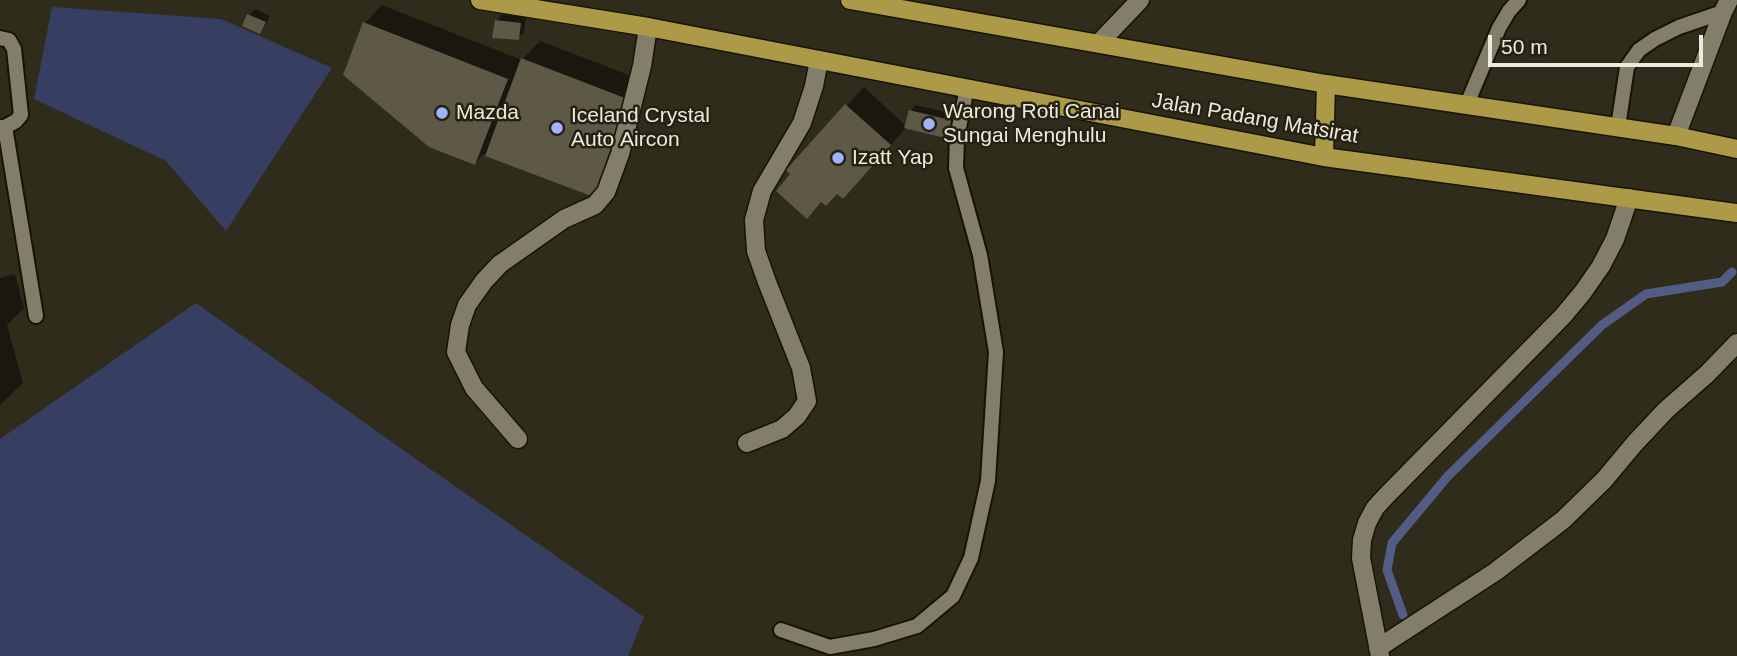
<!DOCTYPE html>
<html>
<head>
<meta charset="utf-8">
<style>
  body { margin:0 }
  #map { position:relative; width:1737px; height:656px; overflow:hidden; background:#302c1b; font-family:Helvetica,sans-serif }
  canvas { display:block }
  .scale { position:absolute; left:1488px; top:35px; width:215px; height:32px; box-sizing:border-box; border:4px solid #eceadf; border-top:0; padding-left:9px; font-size:21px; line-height:24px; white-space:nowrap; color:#eceadf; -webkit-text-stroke:5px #262211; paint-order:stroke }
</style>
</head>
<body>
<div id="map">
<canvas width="1737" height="656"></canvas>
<div class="scale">50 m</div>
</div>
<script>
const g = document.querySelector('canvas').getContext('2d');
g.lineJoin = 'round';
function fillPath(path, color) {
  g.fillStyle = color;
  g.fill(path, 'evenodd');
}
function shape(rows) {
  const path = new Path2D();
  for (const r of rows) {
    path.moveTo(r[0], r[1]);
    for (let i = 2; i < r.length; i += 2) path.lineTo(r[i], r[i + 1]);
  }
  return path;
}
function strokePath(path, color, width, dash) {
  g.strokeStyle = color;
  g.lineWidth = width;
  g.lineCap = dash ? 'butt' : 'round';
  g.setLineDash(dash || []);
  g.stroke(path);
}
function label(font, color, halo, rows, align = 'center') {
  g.font = font + ' Helvetica,sans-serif';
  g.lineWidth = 5;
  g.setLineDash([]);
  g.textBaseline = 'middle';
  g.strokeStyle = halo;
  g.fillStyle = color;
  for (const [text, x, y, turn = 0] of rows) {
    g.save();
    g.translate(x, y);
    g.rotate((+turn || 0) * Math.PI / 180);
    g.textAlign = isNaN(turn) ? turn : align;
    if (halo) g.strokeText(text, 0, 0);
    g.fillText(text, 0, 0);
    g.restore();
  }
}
const green = shape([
  [52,7,221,19,332,68,226,231,166,161,34,99],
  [196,303,423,464,644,617,628,656,0,656,0,439]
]);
const shadow = shape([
  [382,5,522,60,540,41,647,82,611,178,594,195,484,154,475,163,365,23],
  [255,9,270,16,265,26,259,32,249,15],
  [502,15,526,17,524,33,518,38,496,21],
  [864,87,906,126,910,111,916,105,958,115,955,131,949,137,907,127,860,179,822,201,789,170],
  [15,274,24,308,7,325,23,383,0,405,0,278]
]);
const stream = shape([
  [1403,615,1387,570,1392,543,1448,476,1602,325,1646,294,1722,282,1732,272]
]);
const building = shape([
  [247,14,266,22,260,34,242,26],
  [495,20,521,23,519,40,492,38],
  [363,22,508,79,475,165,429,147,343,75],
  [521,58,630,100,594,197,485,156],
  [845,104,891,145,843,199,837,194,826,206,821,202,807,219,776,191,790,174,786,170],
  [909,110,954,121,949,139,904,128]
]);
const service = shape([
  [0,38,9,40,14,49,21,115,16,121,5,127,0,127],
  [1467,104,1499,28,1509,11,1519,0],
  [5,127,36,316],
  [1618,127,1627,67,1639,50,1655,39,1679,27,1723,12],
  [781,630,830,647,874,639,917,626,953,596,971,558,988,481,996,352,980,255,956,168,957,137,967,88]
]);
const minor = shape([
  [1099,43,1140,0],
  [1676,136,1723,12,1729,0],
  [518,439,474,388,456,352,460,325,467,305,484,281,500,264,564,219,595,205,606,192,620,154,642,66,648,27],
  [747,443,782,429,797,416,807,401,801,368,767,282,756,251,754,220,762,191,802,123,814,86,819,60],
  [1378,648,1495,572,1563,520,1604,480,1635,443,1666,410,1707,374,1737,343],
  [1380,656,1361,558,1362,540,1367,523,1375,508,1386,496,1563,316,1583,292,1601,266,1615,239,1629,198]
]);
const primary = shape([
  [480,0,648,27,1324,157,1737,213],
  [850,0,1326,84,1676,136,1737,149],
  [1324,157,1326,84]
]);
const markers = [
  [442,113,7,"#a0b3fd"],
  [929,124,7,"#a0b3fd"],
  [557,128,7,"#a0b3fd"],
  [838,158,7,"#a0b3fd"]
];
const poiNames = [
  ["Warong Roti Canai",943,112],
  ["Sungai Menghulu",943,136],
  ["Mazda",456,113],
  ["Iceland Crystal",571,116],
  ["Auto Aircon",571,140],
  ["Izatt Yap",852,158]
];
const streetNames = [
  ["Jalan Padang Matsirat",1255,119,10]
];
fillPath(green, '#363f62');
fillPath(shadow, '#0007');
strokePath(stream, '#525c84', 9);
fillPath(building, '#5d5946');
strokePath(service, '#181404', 18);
strokePath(minor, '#181404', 21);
strokePath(primary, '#181404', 21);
strokePath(service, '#827e6a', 14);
strokePath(minor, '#827e6a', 18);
strokePath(primary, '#ac9a48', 18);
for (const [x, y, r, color] of markers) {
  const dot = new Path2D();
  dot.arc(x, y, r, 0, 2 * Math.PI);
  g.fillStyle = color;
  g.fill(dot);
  strokePath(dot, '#262211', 2.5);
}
label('21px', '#eceadf', '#262211', poiNames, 'left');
label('21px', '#eceadf', '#262211', streetNames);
</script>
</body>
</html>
